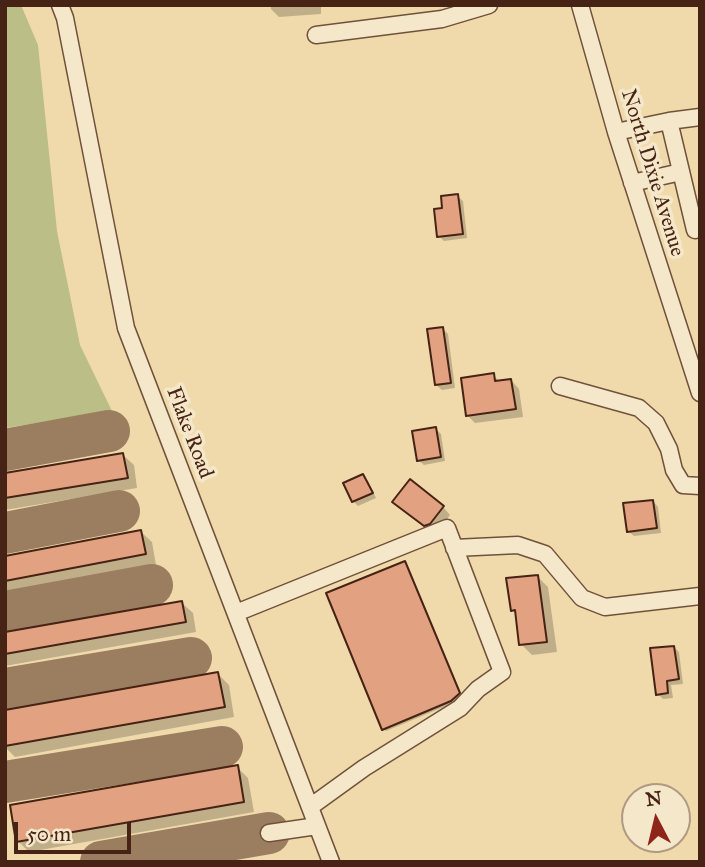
<!DOCTYPE html>
<html>
<head>
<meta charset="utf-8">
<style>
  body { margin:0 }
  #map { position:relative; width:705px; height:867px; overflow:hidden; background:#f0daac; font-family:"IM FELL Great Primer",serif }
  canvas { display:block }
  .frame { position:absolute; inset:0; border:7px solid #462314; pointer-events:none }
  .north { position:absolute; left:621px; top:783px; width:70px; height:70px; box-sizing:border-box; background:#f5e7c9; border:2px solid #af9981; border-radius:50%; rotate:353deg; font-size:19px; font-weight:700; line-height:28px; text-align:center; color:#462314 }
  .north::after { content:''; display:block; margin:auto; width:24px; height:32px; background:#8f2418; clip-path:polygon(50% 0,100% 100%,50% 72%,0 100%) }
  .scale { position:absolute; left:14px; top:822px; width:117px; height:32px; box-sizing:border-box; border:4px solid #462314; border-top:0; padding-left:9px; font-size:21px; line-height:24px; white-space:nowrap; color:#462314; -webkit-text-stroke:5px #f5e7c9; paint-order:stroke }
</style>
</head>
<body>
<div id="map">
<canvas width="705" height="867"></canvas>
<div class="frame"></div>
<div class="north">N</div>
<div class="scale">50 m</div>
</div>
<script>
const g = document.querySelector('canvas').getContext('2d');
g.lineJoin = 'round';
function fillPath(path, color) {
  g.fillStyle = color;
  g.fill(path, 'evenodd');
}
function shape(rows) {
  const path = new Path2D();
  for (const r of rows) {
    path.moveTo(r[0], r[1]);
    for (let i = 2; i < r.length; i += 2) path.lineTo(r[i], r[i + 1]);
  }
  return path;
}
function strokePath(path, color, width, dash) {
  g.strokeStyle = color;
  g.lineWidth = width;
  g.lineCap = dash ? 'butt' : 'round';
  g.setLineDash(dash || []);
  g.stroke(path);
}
function label(font, color, halo, rows, align = 'center') {
  g.font = font + ' "IM FELL Great Primer",serif';
  g.lineWidth = 7;
  g.setLineDash([]);
  g.textBaseline = 'middle';
  g.strokeStyle = halo;
  g.fillStyle = color;
  for (const [text, x, y, turn = 0] of rows) {
    g.save();
    g.translate(x, y);
    g.rotate((+turn || 0) * Math.PI / 180);
    g.textAlign = isNaN(turn) ? turn : align;
    if (halo) g.strokeText(text, 0, 0);
    g.fillText(text, 0, 0);
    g.restore();
  }
}
const green = shape([
  [5,5,21,5,38,45,57,231,80,345,112,411,5,428]
]);
const shadow = shape([
  [271,5,321,5,321,14,279,17,271,9],
  [457,196,463,201,467,238,444,241,439,236,444,210],
  [443,329,448,334,455,388,442,390,436,385],
  [493,375,500,382,511,380,519,389,523,417,475,423,467,415],
  [436,429,441,434,445,461,424,465,418,460],
  [123,455,134,465,137,488,5,510,5,474],
  [363,476,368,481,376,498,358,506,353,501],
  [653,501,658,507,661,533,634,536,628,531],
  [443,507,450,515,438,531,433,533,402,509],
  [141,532,152,542,156,565,5,593,5,558],
  [405,563,461,696,453,703,386,731,384,729],
  [538,577,548,587,557,652,532,655,521,644,518,615,513,610],
  [182,603,193,613,196,632,5,666,5,633],
  [674,647,679,652,683,684,671,685,673,698,663,699,658,694],
  [218,674,229,685,234,717,15,757,5,747,5,712],
  [237,767,248,778,254,812,29,852,18,841]
]);
const taxiway = shape([
  [5,450,109,431],
  [5,533,119,511],
  [5,612,152,585],
  [5,689,191,658],
  [5,782,222,747],
  [101,862,269,833]
]);
const building = shape([
  [458,194,463,234,437,237,434,209,442,208,441,196,458,194],
  [443,327,451,383,435,385,427,329,443,327],
  [494,373,495,381,511,379,516,409,466,416,461,378,494,373],
  [436,427,441,457,417,461,412,431,436,427],
  [123,453,128,478,5,498,5,473,123,453],
  [363,474,373,493,352,502,343,483,363,474],
  [410,479,444,506,430,524,424,526,392,502,410,479],
  [653,500,657,528,627,532,623,503,653,500],
  [141,530,146,554,5,581,5,556,141,530],
  [405,561,460,693,451,701,382,730,326,593,405,561],
  [538,575,547,642,519,645,515,610,511,611,506,578,538,575],
  [182,601,186,622,5,654,5,632,182,601],
  [674,646,679,679,667,681,668,693,656,695,650,648,674,646],
  [218,672,225,707,5,746,5,710,218,672],
  [238,765,244,802,16,842,10,805,238,765]
]);
const minor = shape([
  [60,5,65,18,126,328,331,862],
  [580,5,616,132,700,393],
  [316,35,442,19,489,5],
  [669,121,695,230],
  [616,132,669,121,700,117],
  [632,183,681,172],
  [560,386,639,408,656,423,669,449,674,470,683,485,700,486],
  [454,548,518,545,545,554,582,598,605,607,700,596],
  [236,613,447,528,502,672,478,689,460,708,364,768,310,807],
  [269,833,317,826]
]);
const streetNames = [
  ["North Dixie Avenue",652,173,73],
  ["Flake Road",189,433,69]
];
fillPath(green, '#bcbe87');
fillPath(shadow, '#0003');
strokePath(taxiway, '#9b7e60', 42);
fillPath(building, '#e2a281');
strokePath(building, '#462314', 2);
strokePath(minor, '#70513a', 19);
strokePath(minor, '#f5e7c9', 16);
label('21px', '#462314', '#f5e7c9', streetNames);
</script>
</body>
</html>
